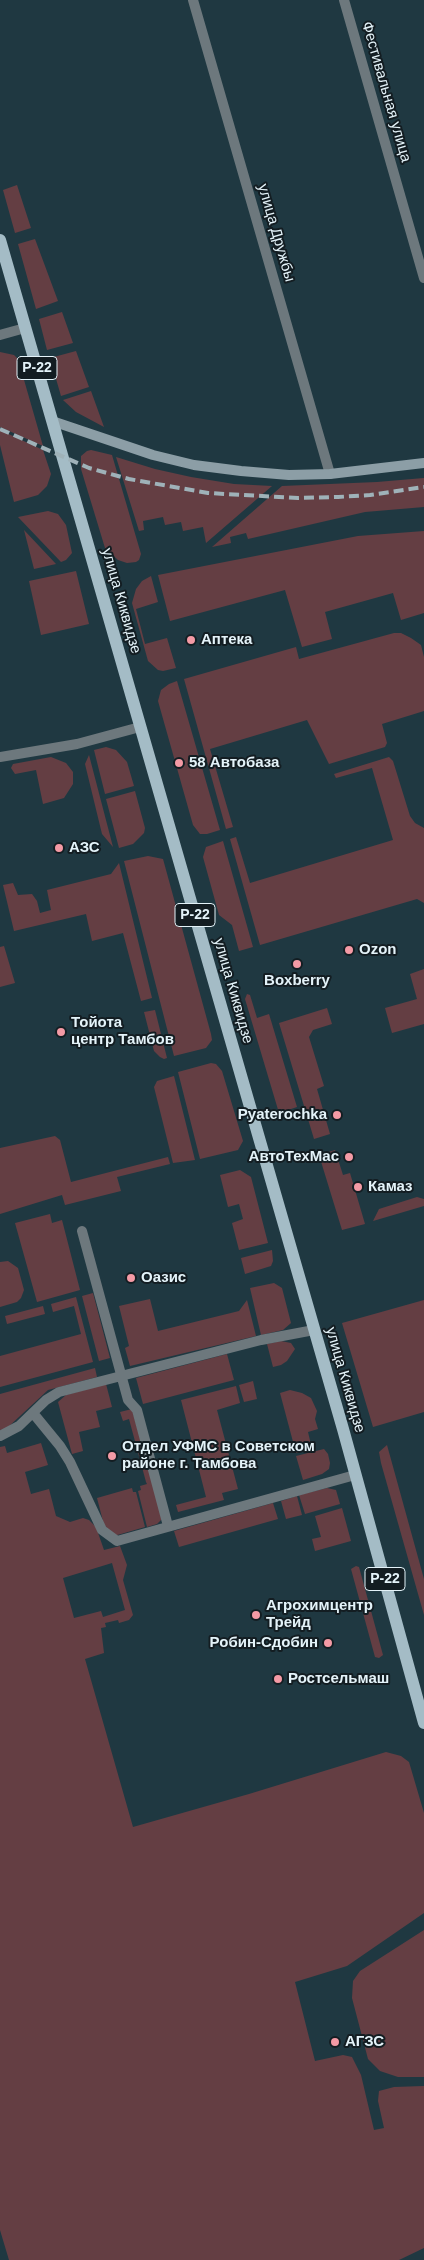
<!DOCTYPE html>
<html>
<head>
<meta charset="utf-8">
<style>
  body { margin:0 }
  canvas { display:block; background:#1f3841 }
</style>
</head>
<body>
<canvas width="424" height="2260"></canvas>
<script>
const g = document.querySelector('canvas').getContext('2d');
g.lineJoin = 'round';
function fillPath(path, color) {
  g.fillStyle = color;
  g.fill(path, 'evenodd');
}
function shape(rows) {
  const path = new Path2D();
  for (const r of rows) {
    path.moveTo(r[0], r[1]);
    for (let i = 2; i < r.length; i += 2) path.lineTo(r[i], r[i + 1]);
  }
  return path;
}
function strokePath(path, color, width, dash) {
  g.strokeStyle = color;
  g.lineWidth = width;
  g.lineCap = dash ? 'butt' : 'round';
  g.setLineDash(dash || []);
  g.stroke(path);
}
function label(font, color, halo, rows, align = 'center') {
  g.font = font + ' Arial,sans-serif';
  g.lineWidth = 4;
  g.setLineDash([]);
  g.textBaseline = 'middle';
  g.strokeStyle = halo;
  g.fillStyle = color;
  for (const [text, x, y, turn = 0] of rows) {
    g.save();
    g.translate(x, y);
    g.rotate((+turn || 0) * Math.PI / 180);
    g.textAlign = isNaN(turn) ? turn : align;
    if (halo) g.strokeText(text, 0, 0);
    g.fillText(text, 0, 0);
    g.restore();
  }
}
const green = shape([
  [17,185,31,228,15,233,3,190],
  [35,239,58,301,36,309,18,244],
  [62,312,73,343,47,350,39,319],
  [76,351,89,387,61,396,50,358],
  [0,352,14,355,18,359,43,446,0,427],
  [91,391,104,427,76,412,63,400],
  [0,430,43,450,51,474,47,486,38,495,14,502,0,445],
  [91,450,112,455,141,554,139,560,136,562,127,563,118,560,105,548,81,469,81,456,87,451],
  [116,457,155,469,191,477,234,484,272,486,206,543,203,527,183,531,181,522,165,525,163,517,143,521,144,530,139,531],
  [424,478,424,507,365,512,248,539,246,533,230,537,231,543,212,547,282,486,377,482],
  [48,511,58,514,66,525,72,553,66,560,61,562,18,517],
  [24,530,56,564,34,569],
  [424,531,424,613,401,620,393,593,325,612,332,639,302,647,285,590,170,621,158,575,358,536],
  [76,571,89,624,41,635,29,581],
  [151,576,158,602,136,609,145,644,167,638,176,668,163,671,158,670,148,661,132,603,136,589,142,581],
  [394,633,401,633,411,638,421,645,424,657,424,711,382,724,387,743,385,747,329,764,307,720,210,749,233,827,226,829,184,679,296,647,299,659],
  [177,681,220,830,207,834,200,834,193,825,158,701,161,690,169,684],
  [106,747,116,750,127,762,134,786,105,794,94,750],
  [89,755,113,847,102,834,85,764],
  [51,757,66,763,73,772,73,784,64,798,43,804,36,770,15,774,11,768,13,764],
  [389,757,393,761,410,816,415,823,424,828,424,903,417,899,260,945,230,839,236,837,250,883,393,840,372,768,336,778,334,774],
  [135,791,145,828,144,833,133,844,119,848,106,799],
  [223,841,253,947,239,951,232,925,219,915,203,857,206,847],
  [148,856,163,859,211,1034,212,1040,206,1048,174,1056,124,861],
  [119,863,152,998,141,1001,123,933,92,941,86,914,14,931,3,885,13,883,18,895,32,894,37,901,40,913,51,910,47,890,111,874],
  [4,946,15,983,0,987,0,947],
  [424,969,424,1024,392,1033,385,1008,417,999,410,974],
  [247,994,250,995,257,1018,269,1014,297,1107,279,1113,245,999],
  [327,1008,332,1024,313,1030,309,1037,324,1086,317,1089,330,1134,314,1139,279,1023],
  [155,1010,167,1058,164,1059,160,1057,154,1051,144,1012],
  [211,1063,216,1064,222,1071,243,1141,238,1150,200,1159,178,1072],
  [174,1076,195,1160,173,1163,154,1087,157,1081],
  [55,1136,60,1140,71,1182,168,1157,170,1164,117,1177,121,1191,65,1205,62,1195,0,1214,0,1148],
  [335,1150,343,1175,350,1173,365,1224,342,1230,319,1155],
  [240,1170,251,1177,268,1243,239,1250,232,1223,243,1219,239,1204,228,1207,220,1175],
  [417,1197,424,1199,424,1206,373,1221,379,1209],
  [50,1214,52,1223,62,1220,80,1290,37,1302,15,1223],
  [272,1250,273,1261,271,1266,245,1274,241,1258],
  [8,1261,18,1268,24,1290,21,1298,17,1302,0,1307,0,1262],
  [274,1283,282,1288,291,1323,283,1330,261,1335,250,1288],
  [93,1293,110,1358,99,1361,82,1296],
  [76,1297,93,1362,0,1387,0,1356,81,1334,74,1306,53,1312,51,1304],
  [150,1299,158,1331,239,1311,247,1300,256,1336,130,1366,125,1348,129,1346,119,1306],
  [424,1300,424,1412,373,1427,342,1323],
  [43,1306,45,1314,7,1324,5,1316],
  [281,1341,291,1343,295,1349,287,1361,281,1365,273,1367,267,1344],
  [227,1354,234,1380,143,1404,136,1378],
  [95,1368,97,1377,48,1390,6,1429,0,1430,0,1394],
  [253,1381,257,1399,244,1402,239,1385],
  [106,1384,112,1407,96,1411,100,1427,79,1432,83,1451,72,1454,58,1402,66,1395],
  [236,1386,240,1403,217,1410,238,1489,222,1493,224,1500,178,1512,176,1505,206,1497,181,1400],
  [290,1390,302,1393,311,1398,317,1411,315,1419,318,1429,308,1432,312,1449,296,1453,280,1393],
  [132,1409,162,1519,157,1524,147,1527,138,1491,141,1490,140,1486,147,1484,146,1482,129,1419,123,1421,120,1412],
  [41,1443,48,1465,25,1472,31,1494,49,1489,56,1516,70,1522,83,1518,89,1520,96,1527,104,1550,120,1546,127,1565,123,1580,133,1615,129,1620,119,1623,118,1620,105,1623,106,1627,101,1628,104,1653,85,1659,133,1827,249,1794,386,1752,401,1756,409,1762,424,1813,424,1913,347,1966,295,1982,315,2061,343,2055,352,2057,361,2075,374,2130,384,2128,378,2101,379,2091,394,2087,424,2086,424,2248,399,2260,9,2260,0,2230,0,1447,5,1446,7,1453],
  [112,1563,125,1610,103,1617,101,1611,74,1618,63,1578],
  [387,1445,424,1579,424,1615,381,1463,379,1452],
  [324,1449,328,1454,330,1463,329,1469,322,1474,303,1480,296,1456],
  [132,1488,133,1492,136,1492,145,1527,114,1536,104,1525,97,1498],
  [327,1488,336,1490,340,1504,305,1514,299,1495],
  [297,1496,302,1515,286,1519,281,1501],
  [273,1503,278,1519,179,1547,174,1531],
  [342,1508,351,1541,315,1551,312,1539,321,1537,315,1516],
  [356,1566,359,1567,383,1655,379,1658,375,1657,351,1569],
  [424,1930,424,2077,398,2077,380,2071,368,2059,352,1998,353,1981,360,1971]
]);
const street = shape([
  [193,0,330,474],
  [344,0,424,278],
  [0,335,25,328],
  [0,757,77,744,140,727],
  [82,1231,128,1400,137,1410,168,1526],
  [33,1413,60,1446,70,1462,102,1530,117,1541,355,1475],
  [0,1436,19,1426,46,1400,59,1392,261,1340,314,1330]
]);
const secondary = shape([
  [52,421,153,455,194,465,241,471,289,475,330,474,424,463]
]);
const primary = shape([
  [0,240,343,1429,424,1723]
]);
const rail = shape([
  [0,429,89,468,129,479,208,493,298,498,338,497,370,495,424,487]
]);
const markers = [
  [191,640,5,"#f49aa5"],
  [179,763,5,"#f49aa5"],
  [59,848,5,"#f49aa5"],
  [349,950,5,"#f49aa5"],
  [297,964,5,"#f49aa5"],
  [61,1032,5,"#f49aa5"],
  [337,1115,5,"#f49aa5"],
  [349,1157,5,"#f49aa5"],
  [358,1187,5,"#f49aa5"],
  [131,1278,5,"#f49aa5"],
  [112,1456,5,"#f49aa5"],
  [256,1615,5,"#f49aa5"],
  [328,1643,5,"#f49aa5"],
  [278,1679,5,"#f49aa5"],
  [335,2042,5,"#f49aa5"]
];
const shields = [
  [37,368,40],
  [195,915,40],
  [385,1579,40]
];
const shieldNames = [
  ["Р-22",37,368],
  ["Р-22",195,915],
  ["Р-22",385,1579]
];
const streetNames = [
  ["Фестивальная улица",386,92,74],
  ["улица Дружбы",276,233,74],
  ["улица Киквидзе",121,601,74],
  ["улица Киквидзе",233,991,74],
  ["улица Киквидзе",345,1380,74]
];
const poiNames = [
  ["Аптека",201,640],
  ["58 Автобаза",189,763],
  ["АЗС",69,848],
  ["Ozon",359,950],
  ["Boxberry",297,981,"center"],
  ["Тойота",71,1023],
  ["центр Тамбов",71,1040],
  ["Pyaterochka",327,1115,"right"],
  ["АвтоТехМас",339,1157,"right"],
  ["Камаз",368,1187],
  ["Оазис",141,1278],
  ["Отдел УФМС в Советском",122,1447],
  ["районе г. Тамбова",122,1464],
  ["Агрохимцентр",266,1606],
  ["Трейд",266,1623],
  ["Робин-Сдобин",318,1643,"right"],
  ["Ростсельмаш",288,1679],
  ["АГЗС",345,2042]
];
fillPath(green, '#643e43');
strokePath(street, '#6d787d', 10);
strokePath(secondary, '#8c9ea6', 10);
strokePath(primary, '#a4bcc6', 12);
strokePath(rail, '#9fb2b9', 4, [10, 5]);
for (const [x, y, r, color] of markers) {
  const dot = new Path2D();
  dot.arc(x, y, r, 0, 2 * Math.PI);
  g.fillStyle = color;
  g.fill(dot);
  strokePath(dot, '#131d22', 2);
}
for (const [x, y, w] of shields) {
  const box = new Path2D();
  box.roundRect(x - w / 2, y - 11.5, w, 23, 4);
  g.fillStyle = '#131d22';
  g.fill(box);
  strokePath(box, '#e4f3f9', 1);
}
label('bold 14px', '#e4f3f9', null, shieldNames);
label('15px', '#e4f3f9', '#131d22', streetNames);
label('bold 15px', '#e4f3f9', '#131d22', poiNames, 'left');
</script>
</body>
</html>
